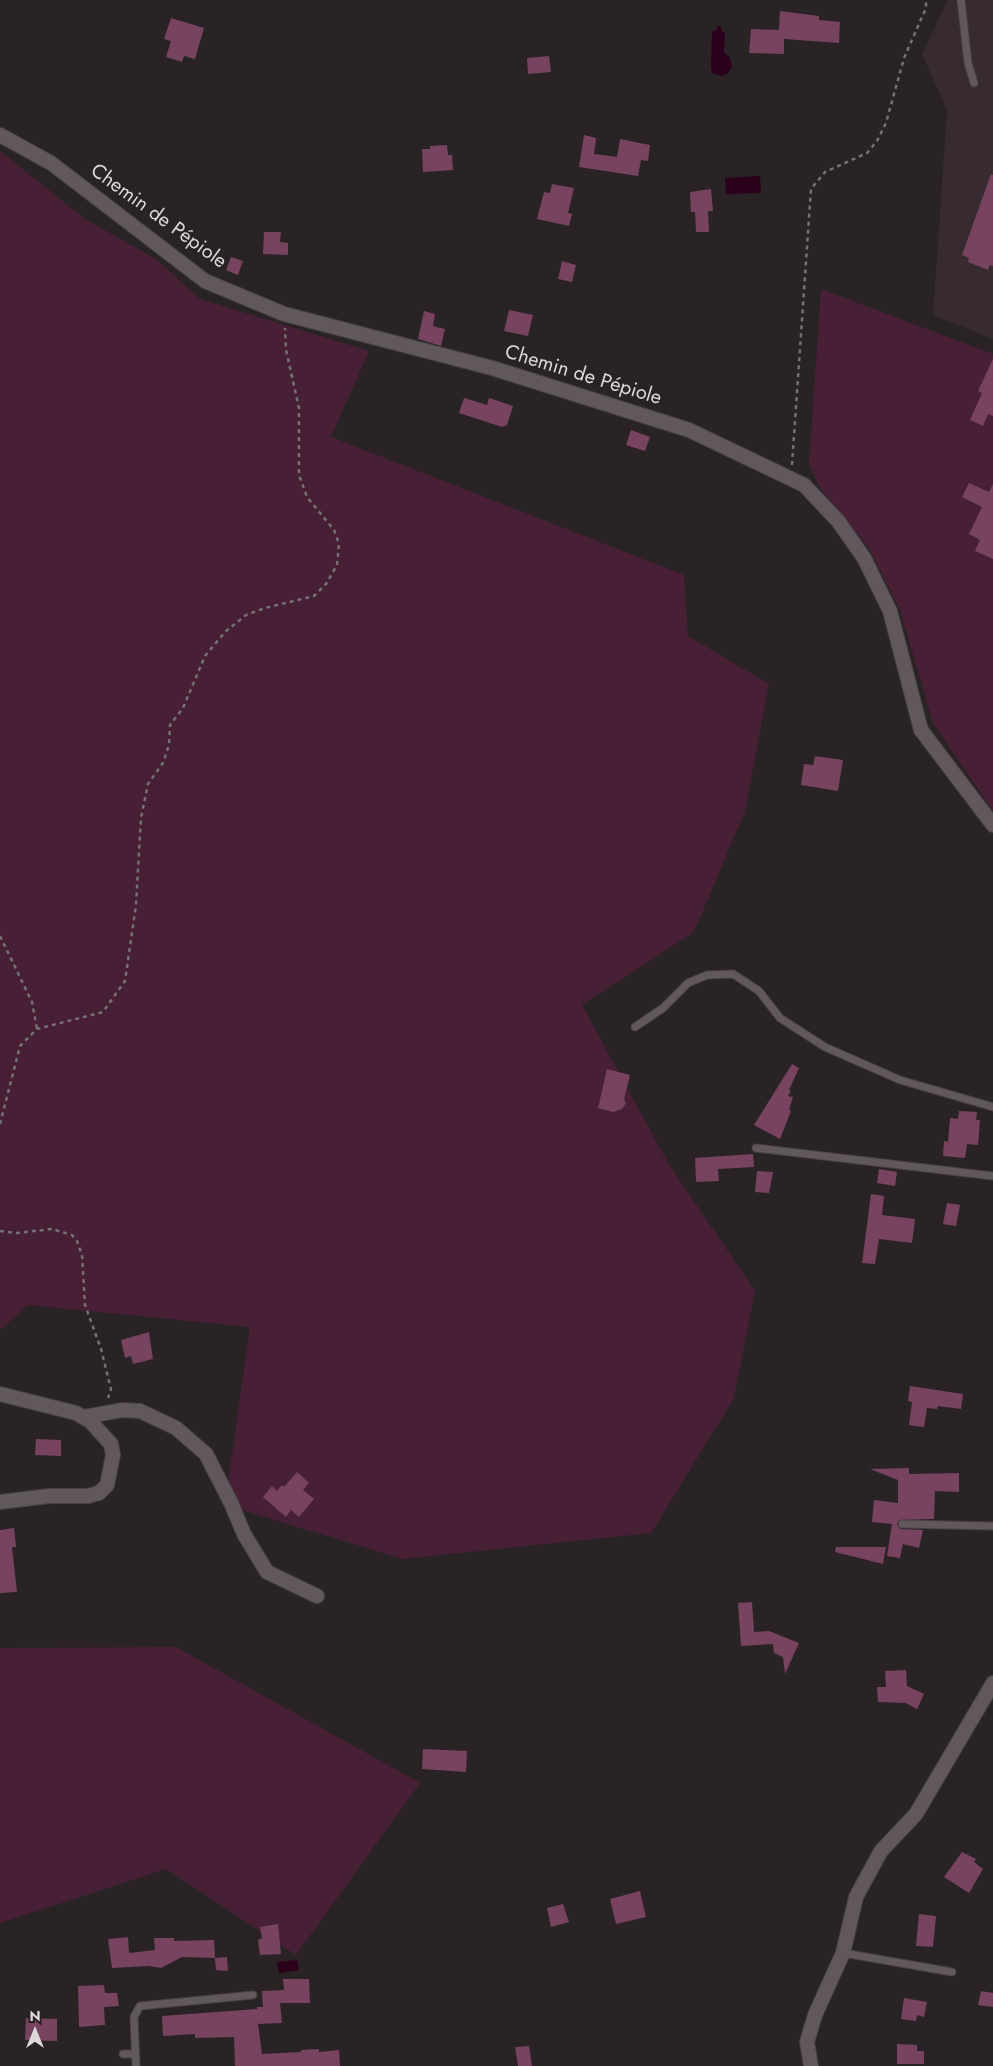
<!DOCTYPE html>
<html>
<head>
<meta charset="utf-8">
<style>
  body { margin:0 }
  #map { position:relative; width:993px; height:2066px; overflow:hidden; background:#292326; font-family:Jost,sans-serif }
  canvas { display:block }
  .north { position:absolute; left:10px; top:2006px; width:50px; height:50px; -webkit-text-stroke:4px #292326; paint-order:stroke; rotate:0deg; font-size:14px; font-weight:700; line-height:20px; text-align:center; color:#dcd8da }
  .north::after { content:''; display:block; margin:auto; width:18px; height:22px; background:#dcd8da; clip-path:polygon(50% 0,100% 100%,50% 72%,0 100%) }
</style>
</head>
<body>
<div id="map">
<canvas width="993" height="2066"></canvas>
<div class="north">N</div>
</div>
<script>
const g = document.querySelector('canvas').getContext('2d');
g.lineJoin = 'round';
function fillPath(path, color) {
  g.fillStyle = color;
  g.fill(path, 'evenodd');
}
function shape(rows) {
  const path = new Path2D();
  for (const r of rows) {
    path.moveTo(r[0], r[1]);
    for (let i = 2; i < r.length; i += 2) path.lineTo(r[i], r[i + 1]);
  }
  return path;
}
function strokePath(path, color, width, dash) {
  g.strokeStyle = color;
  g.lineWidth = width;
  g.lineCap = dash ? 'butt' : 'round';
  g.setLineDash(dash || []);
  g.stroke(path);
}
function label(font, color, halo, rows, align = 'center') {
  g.font = font + ' Jost,sans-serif';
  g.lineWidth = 4;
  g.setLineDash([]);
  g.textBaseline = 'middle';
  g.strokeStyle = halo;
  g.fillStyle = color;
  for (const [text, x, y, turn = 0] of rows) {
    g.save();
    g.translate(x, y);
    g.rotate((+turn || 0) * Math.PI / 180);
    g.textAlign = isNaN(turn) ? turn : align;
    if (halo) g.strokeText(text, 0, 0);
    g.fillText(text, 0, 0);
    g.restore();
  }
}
const built = shape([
  [948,0,993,0,993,339,933,315,947,110,922,54]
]);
const green = shape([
  [0,151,85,219,156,259,200,299,369,351,331,437,684,575,688,636,769,684,745,811,694,932,582,1005,668,1163,755,1291,734,1398,651,1533,403,1559,225,1505,250,1327,28,1305,0,1330],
  [821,289,993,354,993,811,933,723,900,610,869,548,820,488,809,464],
  [176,1647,420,1783,296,1955,166,1869,0,1923,0,1648]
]);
const water = shape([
  [718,25,721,27,722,32,725,32,724,52,730,58,732,67,727,74,721,76,712,73,711,67,712,31,716,31],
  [760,176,761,193,726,194,725,178],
  [297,1960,299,1970,279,1973,277,1962]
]);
const building = shape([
  [780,11,819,16,819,20,840,22,839,43,784,39,784,54,749,53,751,29,779,30],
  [171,18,204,28,195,59,184,56,182,62,166,57,171,41,164,39],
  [549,56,551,72,528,74,527,58],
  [584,135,596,138,594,154,617,157,620,139,650,145,648,161,641,160,638,176,579,167],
  [447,145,448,155,452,155,453,170,423,172,422,149,430,149,430,146],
  [991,174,993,175,993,266,990,265,988,270,968,262,969,258,962,255],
  [552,184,574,188,568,213,572,214,569,226,537,219,544,192,550,193],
  [711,189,713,211,708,211,709,232,696,232,695,212,691,212,690,192],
  [264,232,281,232,280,242,288,243,288,255,263,254],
  [231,257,243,261,238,275,226,270],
  [562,261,576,265,572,282,558,279],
  [509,310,533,315,528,336,504,331],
  [424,311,435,314,433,326,445,329,441,346,418,339],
  [993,359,993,416,988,414,983,426,970,420,982,393,978,391],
  [464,398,487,405,489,398,513,406,507,425,502,427,459,413],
  [631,430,650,437,645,451,626,445],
  [969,483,989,492,993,484,993,559,975,551,980,540,969,534,982,507,962,497],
  [815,756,843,760,838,791,801,785,804,764,813,765],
  [792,1064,799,1068,789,1090,791,1091,788,1096,793,1097,789,1110,791,1111,780,1139,754,1125],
  [607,1069,630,1075,624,1099,626,1103,622,1109,613,1112,598,1108],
  [959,1111,977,1112,976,1120,980,1120,978,1145,967,1144,965,1158,943,1156,944,1141,948,1142,950,1118,958,1119],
  [753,1154,754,1167,718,1169,719,1181,696,1182,695,1158],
  [879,1169,897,1172,895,1186,877,1183],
  [757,1171,773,1172,769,1193,755,1192],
  [871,1194,884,1196,882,1215,915,1219,912,1243,879,1239,875,1264,862,1263],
  [947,1203,960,1205,956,1226,943,1224],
  [149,1332,153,1359,133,1364,131,1356,125,1358,121,1340],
  [910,1386,963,1394,961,1409,938,1406,937,1409,927,1408,924,1427,909,1425,912,1402,908,1401],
  [36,1439,61,1440,61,1456,35,1455],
  [909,1468,909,1474,959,1473,959,1492,935,1491,934,1519,899,1520,897,1524,900,1529,923,1530,919,1548,903,1544,900,1558,887,1556,892,1524,872,1522,874,1500,898,1503,898,1480,870,1469],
  [297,1472,309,1483,303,1490,314,1499,299,1517,291,1510,286,1517,263,1497,272,1486,277,1491,282,1485,284,1487],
  [14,1528,16,1547,12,1547,17,1592,0,1593,0,1530],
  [836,1547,886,1547,883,1564,835,1552],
  [752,1602,754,1632,769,1631,799,1643,785,1674,783,1657,774,1653,773,1644,741,1646,738,1603],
  [906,1670,907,1686,924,1694,917,1709,906,1703,878,1702,877,1687,886,1687,885,1671],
  [423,1749,467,1751,466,1772,422,1769],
  [962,1852,976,1859,974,1862,983,1869,969,1893,944,1877],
  [640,1891,646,1917,616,1924,610,1899],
  [563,1904,569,1922,551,1927,547,1908],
  [919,1914,936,1916,933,1947,916,1946],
  [278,1924,281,1954,260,1955,258,1940,262,1938,260,1927],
  [128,1937,129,1953,155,1950,154,1938,174,1938,174,1941,214,1940,215,1958,182,1957,161,1968,148,1966,112,1968,108,1939],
  [227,1957,228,1971,216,1970,215,1958],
  [283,1979,309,1979,310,2003,280,2003,282,2023,258,2024,262,2054,301,2052,301,2050,319,2049,319,2052,339,2050,340,2066,235,2066,234,2037,195,2038,195,2034,163,2036,162,2016,257,2009,257,2007,263,2007,262,1991,284,1990],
  [104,1985,105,1993,117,1993,119,2006,104,2007,105,2025,79,2027,78,1986],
  [981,1991,993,1993,993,2007,978,2005],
  [904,1998,927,2002,924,2017,917,2015,916,2021,901,2019],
  [26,2018,57,2019,57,2041,25,2040],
  [897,2044,917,2045,917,2051,924,2051,924,2064,897,2064],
  [529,2046,532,2066,518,2066,515,2047]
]);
const path = shape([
  [792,465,811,189,825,172,867,153,877,141,886,123,904,58,926,8,926,0],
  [0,936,32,1002,37,1029],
  [0,1124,20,1046,37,1029,103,1012,125,981,136,905,141,818,148,784,163,763,169,745,170,725,183,708,205,656,225,632,246,615,265,608,314,596,326,584,337,565,339,544,334,530,307,497,299,475,299,408,286,350,285,328],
  [0,1231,17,1233,52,1229,72,1235,77,1241,82,1255,85,1305,101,1349,111,1389,108,1398]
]);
const service = shape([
  [961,0,968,63,974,83],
  [635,1027,663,1008,688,983,707,975,733,974,759,991,780,1018,825,1047,900,1080,993,1107],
  [756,1148,993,1176],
  [902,1524,993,1526],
  [843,1953,952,1972],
  [123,2054,135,2054],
  [136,2066,134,2017,140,2006,253,1995]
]);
const minor = shape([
  [0,135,51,163,205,281,284,314,492,368,689,430,804,485,838,521,864,558,890,611,921,730,993,825],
  [0,1394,76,1413,90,1421,111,1444,113,1455,107,1485,99,1493,88,1496,49,1496,0,1502],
  [84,1417,122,1410,140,1411,176,1428,206,1454,231,1503,244,1534,267,1572,317,1596],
  [811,2066,807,2042,815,2015,843,1953,856,1897,881,1851,916,1814,993,1683]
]);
const streetNames = [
  ["Chemin de Pépiole",158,217,36],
  ["Chemin de Pépiole",583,376,17]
];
fillPath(built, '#372a30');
fillPath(green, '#472036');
fillPath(water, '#2a001b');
fillPath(building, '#77435f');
strokePath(service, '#474144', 9);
strokePath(minor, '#474144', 16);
strokePath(path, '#767174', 2.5, [4, 4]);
strokePath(service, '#60585c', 7);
strokePath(minor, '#60585c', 14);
label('20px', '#dcd8da', '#292326', streetNames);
</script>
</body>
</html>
